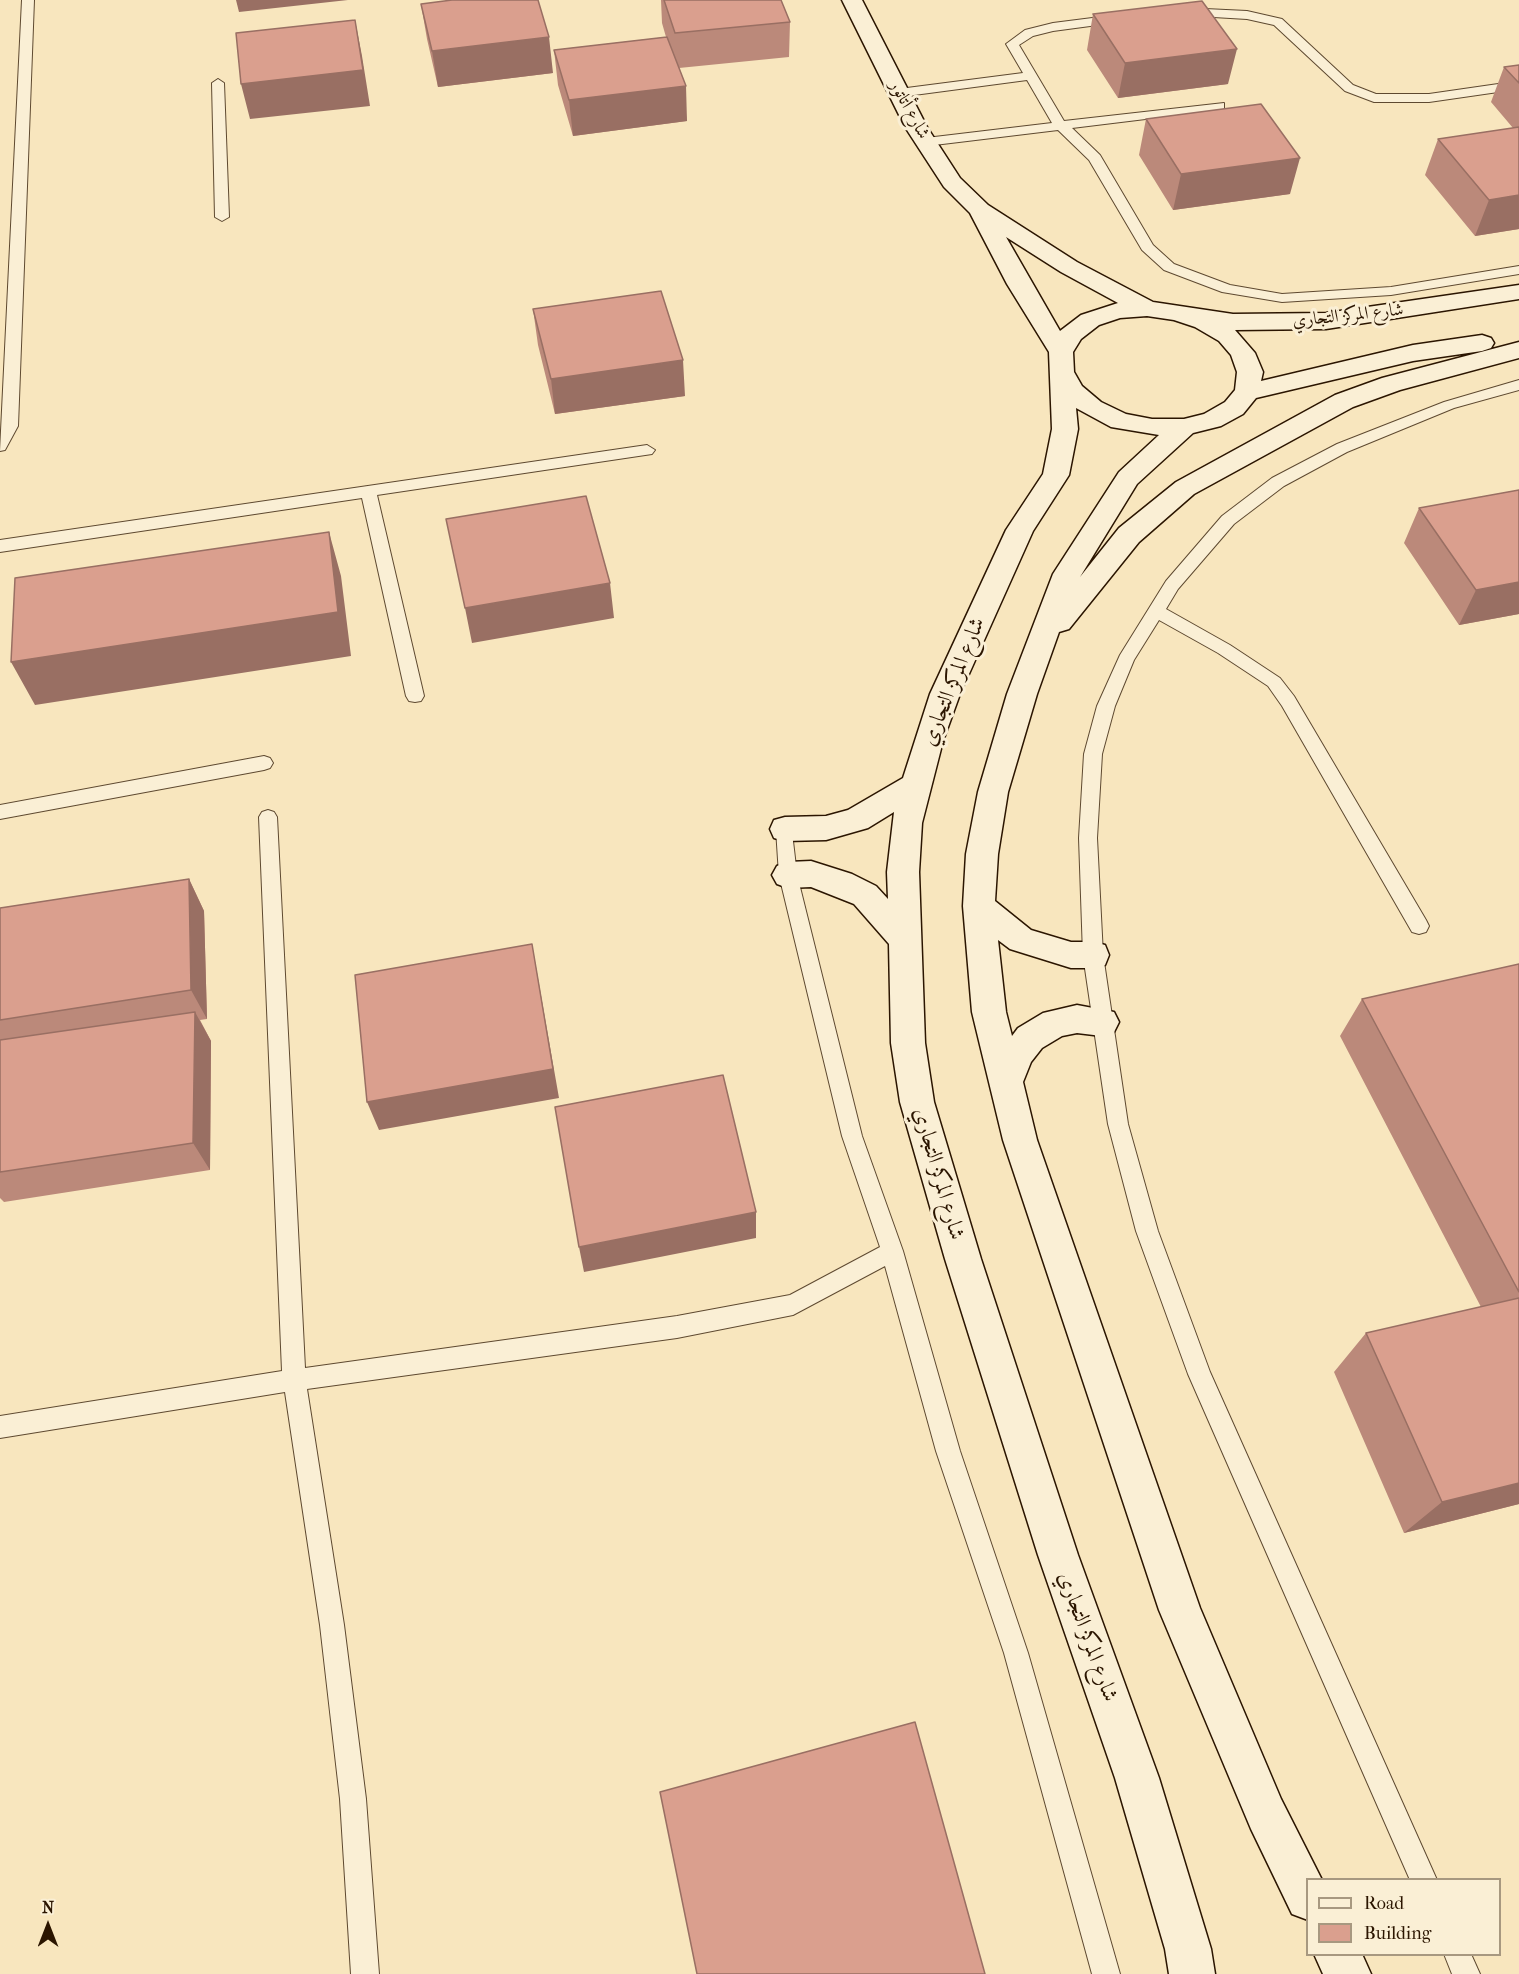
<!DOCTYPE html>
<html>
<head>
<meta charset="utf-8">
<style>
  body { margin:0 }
  #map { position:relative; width:1519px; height:1974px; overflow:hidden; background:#f8e6be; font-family:"IM FELL French Canon",serif }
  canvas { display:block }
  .legend { position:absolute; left:1306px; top:1878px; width:195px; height:78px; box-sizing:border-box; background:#faefd5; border:2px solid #a79880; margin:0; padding:8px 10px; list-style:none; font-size:18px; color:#2b1500 }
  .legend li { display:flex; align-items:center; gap:12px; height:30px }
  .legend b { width:30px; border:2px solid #a79880 }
  .north { position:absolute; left:18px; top:1896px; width:60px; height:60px; -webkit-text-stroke:4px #faefd5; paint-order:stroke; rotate:0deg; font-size:16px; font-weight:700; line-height:24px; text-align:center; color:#2b1500 }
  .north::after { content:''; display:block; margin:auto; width:21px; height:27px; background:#2b1500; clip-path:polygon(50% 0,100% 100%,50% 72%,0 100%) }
</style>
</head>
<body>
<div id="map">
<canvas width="1519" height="1974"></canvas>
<ul class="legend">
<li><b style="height:8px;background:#faefd5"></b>Road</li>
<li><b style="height:16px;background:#da9f8e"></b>Building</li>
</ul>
<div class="north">N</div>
</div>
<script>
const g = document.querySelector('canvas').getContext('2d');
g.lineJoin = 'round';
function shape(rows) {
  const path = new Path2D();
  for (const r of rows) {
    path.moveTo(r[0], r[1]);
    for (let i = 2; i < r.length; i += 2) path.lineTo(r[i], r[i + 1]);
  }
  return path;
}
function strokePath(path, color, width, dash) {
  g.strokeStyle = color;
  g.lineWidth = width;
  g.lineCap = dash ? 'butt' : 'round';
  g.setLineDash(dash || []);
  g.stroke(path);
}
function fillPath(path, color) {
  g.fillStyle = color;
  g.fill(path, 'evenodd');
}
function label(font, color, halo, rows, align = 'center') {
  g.font = font + ' "IM FELL French Canon",Amiri,serif';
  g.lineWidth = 6;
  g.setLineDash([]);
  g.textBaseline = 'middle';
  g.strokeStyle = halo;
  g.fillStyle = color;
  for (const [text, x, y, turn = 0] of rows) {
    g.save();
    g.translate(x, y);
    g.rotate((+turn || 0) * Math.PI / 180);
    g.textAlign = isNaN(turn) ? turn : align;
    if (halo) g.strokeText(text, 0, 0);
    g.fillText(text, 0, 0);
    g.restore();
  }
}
const lane = shape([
  [22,0,34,0,18,426,5,450,0,451,22,0],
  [1184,8,1247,11,1282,19,1353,85,1376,94,1429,94,1519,81,1519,89,1429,102,1374,102,1345,91,1274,25,1247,19,1180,15,1180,9,1184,8],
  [1116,15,1122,19,1120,22,1053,31,1033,36,1019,45,1064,121,1224,103,1224,109,1219,110,1072,128,1100,155,1153,245,1174,264,1230,285,1282,294,1391,287,1519,266,1519,274,1391,295,1282,302,1222,292,1164,270,1142,250,1089,160,1058,130,926,146,919,142,926,138,1052,123,1027,80,899,97,893,93,899,89,1023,73,1006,44,1025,30,1053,23,1116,15],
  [218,79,224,83,229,217,222,221,215,217,212,83,218,79],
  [1519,380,1519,390,1454,408,1347,452,1284,486,1234,524,1178,589,1166,609,1230,645,1280,678,1294,696,1426,920,1429,926,1426,932,1419,934,1412,932,1282,706,1268,686,1218,653,1159,620,1134,660,1115,706,1102,754,1097,838,1103,955,1128,1124,1158,1231,1210,1372,1437,1880,1410,1880,1188,1374,1136,1231,1108,1124,1083,955,1079,838,1084,754,1097,706,1120,655,1166,581,1222,516,1272,478,1337,444,1444,402,1519,380],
  [647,445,655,450,652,454,377,495,424,696,421,701,415,702,409,701,406,696,362,498,0,552,0,540,647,445],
  [264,756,270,758,273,763,270,768,264,770,0,819,0,805,264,756],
  [268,810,274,812,277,817,305,1368,677,1316,790,1295,880,1247,842,1136,779,875,776,829,779,824,785,822,791,824,797,875,862,1136,903,1251,960,1451,1028,1653,1120,1974,1092,1974,1004,1653,936,1451,885,1266,793,1315,677,1338,307,1389,344,1625,366,1799,379,1974,351,1974,340,1799,320,1625,285,1392,0,1438,0,1416,282,1371,259,817,262,812,268,810],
  [1444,1954,1471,1954,1480,1974,1452,1974,1444,1954]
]);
const secondary = shape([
  [842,0,862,0,927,127,960,178,988,205,1077,262,1153,302,1233,314,1326,313,1519,285,1519,299,1326,329,1235,330,1255,353,1263,372,1261,381,1413,345,1482,335,1491,338,1494,343,1491,348,1482,351,1413,361,1256,398,1243,414,1221,426,1193,433,1137,484,1080,577,1119,528,1176,482,1335,395,1382,378,1519,342,1519,358,1400,390,1353,407,1194,494,1139,542,1069,629,1059,632,1037,694,1008,792,998,854,995,901,1031,930,1071,942,1093,942,1105,945,1109,955,1105,965,1093,968,1071,968,1010,949,998,940,1006,1012,1012,1036,1018,1028,1043,1013,1077,1005,1114,1012,1119,1022,1114,1032,1102,1036,1077,1033,1062,1036,1042,1048,1031,1062,1023,1082,1037,1140,1200,1608,1281,1799,1322,1880,1308,1880,1308,1920,1292,1914,1251,1829,1159,1610,1003,1140,972,1012,963,906,966,854,978,792,1007,694,1053,574,1119,472,1159,435,1111,427,1076,408,1078,429,1069,475,1033,531,960,694,943,741,922,823,919,872,925,1043,934,1102,981,1259,1078,1555,1159,1778,1211,1949,1215,1974,1169,1974,1165,1949,1115,1778,1038,1555,945,1259,900,1102,891,1043,889,944,854,904,811,887,788,888,777,884,772,875,777,866,788,862,811,861,852,874,876,886,888,899,887,872,894,812,868,828,826,840,785,841,774,838,770,829,774,820,785,817,826,816,848,810,903,778,930,694,1006,530,1043,474,1052,429,1049,352,1007,284,970,213,944,187,905,127,842,0],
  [1006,237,1061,272,1118,303,1081,315,1060,331,1006,237],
  [1147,316,1174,320,1195,327,1219,341,1231,355,1237,372,1235,390,1225,402,1204,414,1184,419,1152,419,1126,414,1101,402,1082,386,1074,372,1073,352,1081,339,1099,325,1120,318,1147,316],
  [1314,1954,1362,1954,1371,1974,1323,1974,1314,1954]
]);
const wall = shape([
  [661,0,781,0,790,22,789,57,679,68,687,121,573,136,558,85,554,50,666,37,662,23],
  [421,4,553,73,438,87,427,39],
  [1093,14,1228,84,1118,98,1087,50],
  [1519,65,1519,229,1475,236,1425,175,1438,139,1513,128,1491,102,1504,67],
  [1146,119,1290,194,1173,210,1139,155],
  [533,309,685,396,555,414,538,345],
  [1519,490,1519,614,1459,625,1404,543,1419,508],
  [189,879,204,911,207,1019,200,1020,211,1041,210,1170,4,1202,0,1198,0,908],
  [1519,964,1519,1504,1404,1533,1334,1372,1366,1333,1481,1307,1340,1036,1362,999]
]);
const shadedWall = shape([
  [236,0,348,0,239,12],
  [355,20,362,56,370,106,250,119,241,84],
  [549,37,553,73,438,87,432,51],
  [1237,49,1228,84,1118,98,1125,63],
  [686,86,687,121,573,136,569,100],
  [1300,158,1290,194,1173,210,1181,174],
  [1519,195,1519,229,1475,236,1489,200],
  [683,360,685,396,555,414,551,379],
  [329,532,341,576,351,656,35,705,11,662],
  [1519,582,1519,614,1459,625,1476,590],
  [610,583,614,618,472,643,465,608],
  [189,879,204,911,207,1019,191,990],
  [532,944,559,1098,379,1130,367,1102],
  [195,1012,211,1041,210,1170,193,1143],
  [756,1212,756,1238,584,1272,579,1247],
  [1519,1483,1519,1504,1404,1533,1442,1502]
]);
const building = shape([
  [452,0,538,0,549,37,432,51,421,4,452,0],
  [664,0,781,0,790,22,675,33,664,0],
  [1202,1,1237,49,1125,63,1093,14,1202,1],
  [355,20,363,70,241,84,236,33,355,20],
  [667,37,686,86,569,100,554,50,667,37],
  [1519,65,1519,83,1504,67,1519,65],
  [1261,104,1300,158,1181,174,1146,119,1261,104],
  [1519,127,1519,195,1489,200,1438,139,1519,127],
  [661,291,683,360,551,379,533,309,661,291],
  [1519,490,1519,582,1476,590,1419,508,1519,490],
  [586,496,610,583,465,608,446,519,586,496],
  [329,532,338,612,11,662,15,578,329,532],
  [189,879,191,990,0,1020,0,908,189,879],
  [532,944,553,1069,367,1102,355,975,532,944],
  [1519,964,1519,1292,1362,999,1519,964],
  [195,1012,193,1143,0,1172,0,1040,195,1012],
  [723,1075,756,1212,579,1247,555,1107,723,1075],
  [1519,1298,1519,1483,1442,1502,1366,1333,1519,1298],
  [915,1722,985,1974,697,1974,660,1792,915,1722]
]);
const farStreetnames = [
  ["شارع أتاتور",909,110,61],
  ["شارع المركز التجاري",1348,316,-6]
];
const streetNames = [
  ["شارع المركز التجاري",954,682,-68],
  ["شارع المركز التجاري",938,1174,74],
  ["شارع المركز التجاري",1087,1637,70]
];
strokePath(lane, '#5e4930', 2);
strokePath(secondary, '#2b1500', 3);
fillPath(lane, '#faefd5');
fillPath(secondary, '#faefd5');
fillPath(wall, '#bb897a');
fillPath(shadedWall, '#996f63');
fillPath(building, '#da9f8e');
strokePath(building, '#996f63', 1.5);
label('18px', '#2b1500', '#faefd5', farStreetnames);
label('22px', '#2b1500', '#faefd5', streetNames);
</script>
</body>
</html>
